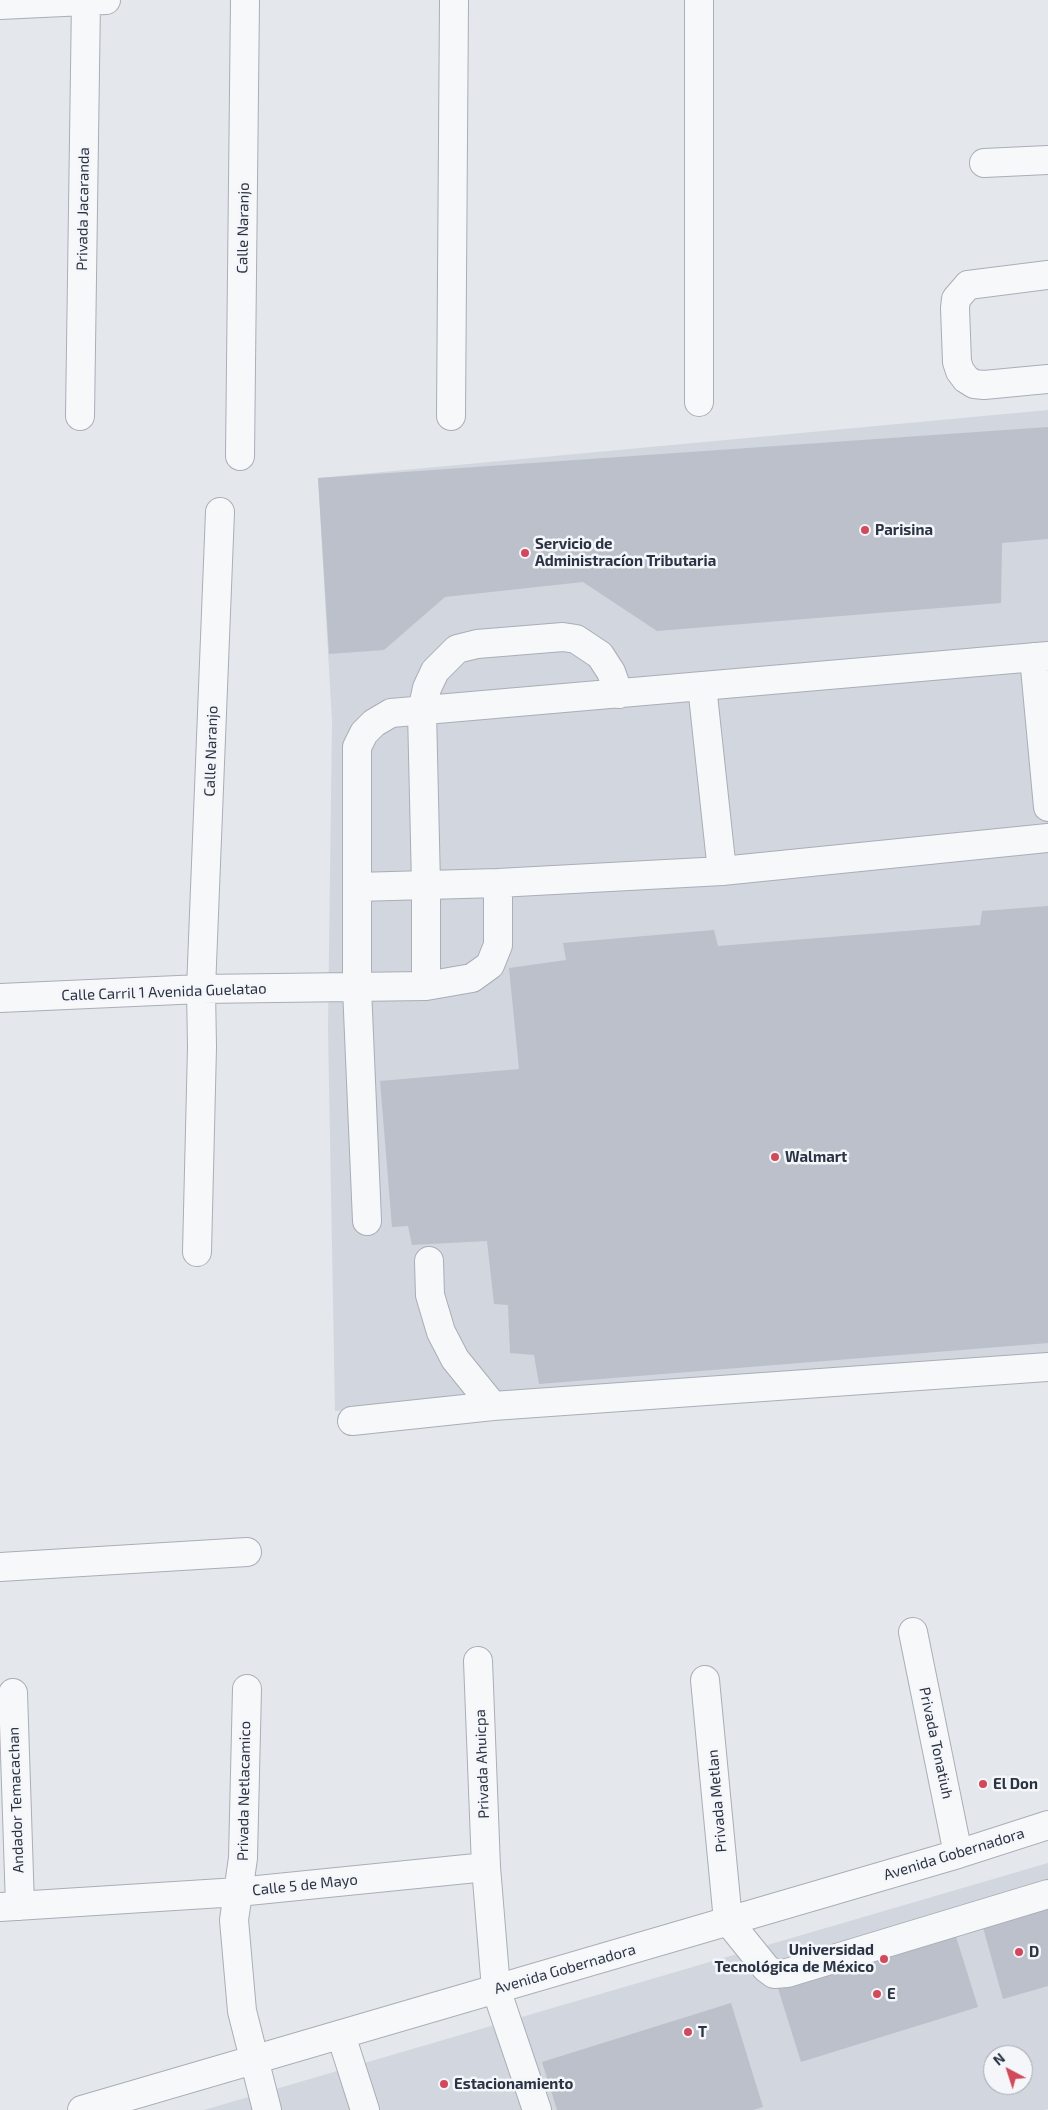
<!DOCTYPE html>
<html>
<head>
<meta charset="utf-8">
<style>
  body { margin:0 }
  #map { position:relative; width:1048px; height:2110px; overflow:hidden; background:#e4e7ec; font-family:"Exo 2",sans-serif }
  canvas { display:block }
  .north { position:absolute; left:983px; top:2045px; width:50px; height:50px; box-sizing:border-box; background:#f4f6f9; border:1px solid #a4a8b1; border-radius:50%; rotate:320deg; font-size:14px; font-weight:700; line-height:20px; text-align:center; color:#2b3445 }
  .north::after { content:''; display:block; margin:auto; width:18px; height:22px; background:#d1495b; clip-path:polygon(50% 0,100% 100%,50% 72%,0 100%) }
</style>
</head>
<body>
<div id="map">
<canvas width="1048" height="2110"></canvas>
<div class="north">N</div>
</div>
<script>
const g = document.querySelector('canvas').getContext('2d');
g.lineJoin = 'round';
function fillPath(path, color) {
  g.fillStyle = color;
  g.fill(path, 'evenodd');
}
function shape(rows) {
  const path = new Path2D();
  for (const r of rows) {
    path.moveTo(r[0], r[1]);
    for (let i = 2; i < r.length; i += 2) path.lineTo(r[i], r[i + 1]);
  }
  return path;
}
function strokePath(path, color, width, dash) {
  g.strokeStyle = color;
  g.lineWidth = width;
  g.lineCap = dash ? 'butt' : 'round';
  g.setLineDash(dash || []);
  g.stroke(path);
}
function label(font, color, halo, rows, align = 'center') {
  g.font = font + ' "Exo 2",sans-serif';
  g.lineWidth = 5;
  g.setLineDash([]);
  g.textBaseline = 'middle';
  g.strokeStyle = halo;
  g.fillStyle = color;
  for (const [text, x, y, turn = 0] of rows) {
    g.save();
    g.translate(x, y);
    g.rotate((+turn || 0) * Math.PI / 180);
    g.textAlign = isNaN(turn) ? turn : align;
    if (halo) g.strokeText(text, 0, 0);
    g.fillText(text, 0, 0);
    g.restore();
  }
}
const built = shape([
  [1048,410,1048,1358,516,1395,335,1411,328,1028,332,721,318,478],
  [1048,1863,1048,2109,1044,2110,204,2110],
  [993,2055,1023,2055,1023,2085,993,2085]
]);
const building = shape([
  [1048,427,1048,539,1002,543,1001,603,657,631,583,582,445,597,384,650,329,654,318,478],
  [1048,906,1048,1343,539,1384,534,1355,510,1353,508,1305,494,1304,487,1241,412,1245,408,1226,392,1227,380,1081,519,1069,509,968,566,960,563,943,714,930,718,946,980,925,982,911],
  [1048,1897,1048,1986,1003,1999,980,1917],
  [953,1927,978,2007,801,2062,776,1982],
  [731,2003,763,2107,753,2110,557,2110,542,2062]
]);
const minor = shape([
  [699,0,699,402],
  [0,5,106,0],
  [984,163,1048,160],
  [1048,275,968,285,956,299,955,308,957,362,960,371,966,379,974,384,984,385,1048,379],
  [80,416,86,0],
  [451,416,454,0],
  [240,456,245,0],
  [1034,657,1048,807],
  [702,686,722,871],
  [357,887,498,883,722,871,1048,838],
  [426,986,426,885,422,711,427,688,435,671,457,649,477,644,563,637,576,639,600,655,611,672,619,694],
  [0,998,201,989,426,986,472,978,490,965,498,945,498,883],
  [367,1221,357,988,357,747,364,733,374,723,391,713,1048,656],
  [197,1252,202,1047,201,989,220,512],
  [429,1261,430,1295,441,1332,455,1359,493,1406],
  [352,1421,493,1406,1048,1367],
  [0,1567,247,1552],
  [913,1632,958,1854],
  [478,1661,486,1867,496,1989,537,2110],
  [705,1680,728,1921,766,1968,774,1974,787,1973,1048,1894],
  [247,1689,243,1858,234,1920,242,2011,267,2110],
  [13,1693,20,1906],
  [0,1907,238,1892,486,1867],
  [341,2035,365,2110],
  [82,2110,958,1854,1048,1825]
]);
const markers = [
  [865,530,5,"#d1495b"],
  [525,553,5,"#d1495b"],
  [775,1157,5,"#d1495b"],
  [983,1784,5,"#d1495b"],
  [1019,1952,5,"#d1495b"],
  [884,1959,5,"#d1495b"],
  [877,1994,5,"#d1495b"],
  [688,2032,5,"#d1495b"],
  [444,2084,5,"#d1495b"]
];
const streetNames = [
  ["Privada Jacaranda",83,209,-89],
  ["Calle Naranjo",243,228,-89],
  ["Calle Naranjo",211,751,-88],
  ["Calle Carril 1 Avenida Guelatao",164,992,-2],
  ["Privada Tonatiuh",936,1743,78],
  ["Privada Ahuicpa",482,1764,-92],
  ["Privada Netlacamico",244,1791,-89],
  ["Andador Temacachan",16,1800,-92],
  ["Privada Metlan",717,1801,-95],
  ["Avenida Gobernadora",954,1854,-17],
  ["Calle 5 de Mayo",305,1885,-6],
  ["Avenida Gobernadora",565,1969,-16]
];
const poiNames = [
  ["Parisina",875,530],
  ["Servicio de",535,544],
  ["Administracíon Tributaria",535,561],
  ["Walmart",785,1157],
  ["El Don",993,1784],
  ["Universidad",874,1950,"right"],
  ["Tecnológica de México",874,1967,"right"],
  ["D",1029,1952],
  ["E",887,1994],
  ["T",698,2032],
  ["Estacionamiento",454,2084]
];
fillPath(built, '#d2d6de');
fillPath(building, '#bbc0ca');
strokePath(minor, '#a9aeb7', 30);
strokePath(minor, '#f7f8fa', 28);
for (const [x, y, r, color] of markers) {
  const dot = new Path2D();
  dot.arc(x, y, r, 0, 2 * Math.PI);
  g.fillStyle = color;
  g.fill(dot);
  strokePath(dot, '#f4f6f9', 2);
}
label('15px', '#2b3445', '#f4f6f9', streetNames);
label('bold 15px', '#2b3445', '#f4f6f9', poiNames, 'left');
</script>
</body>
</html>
